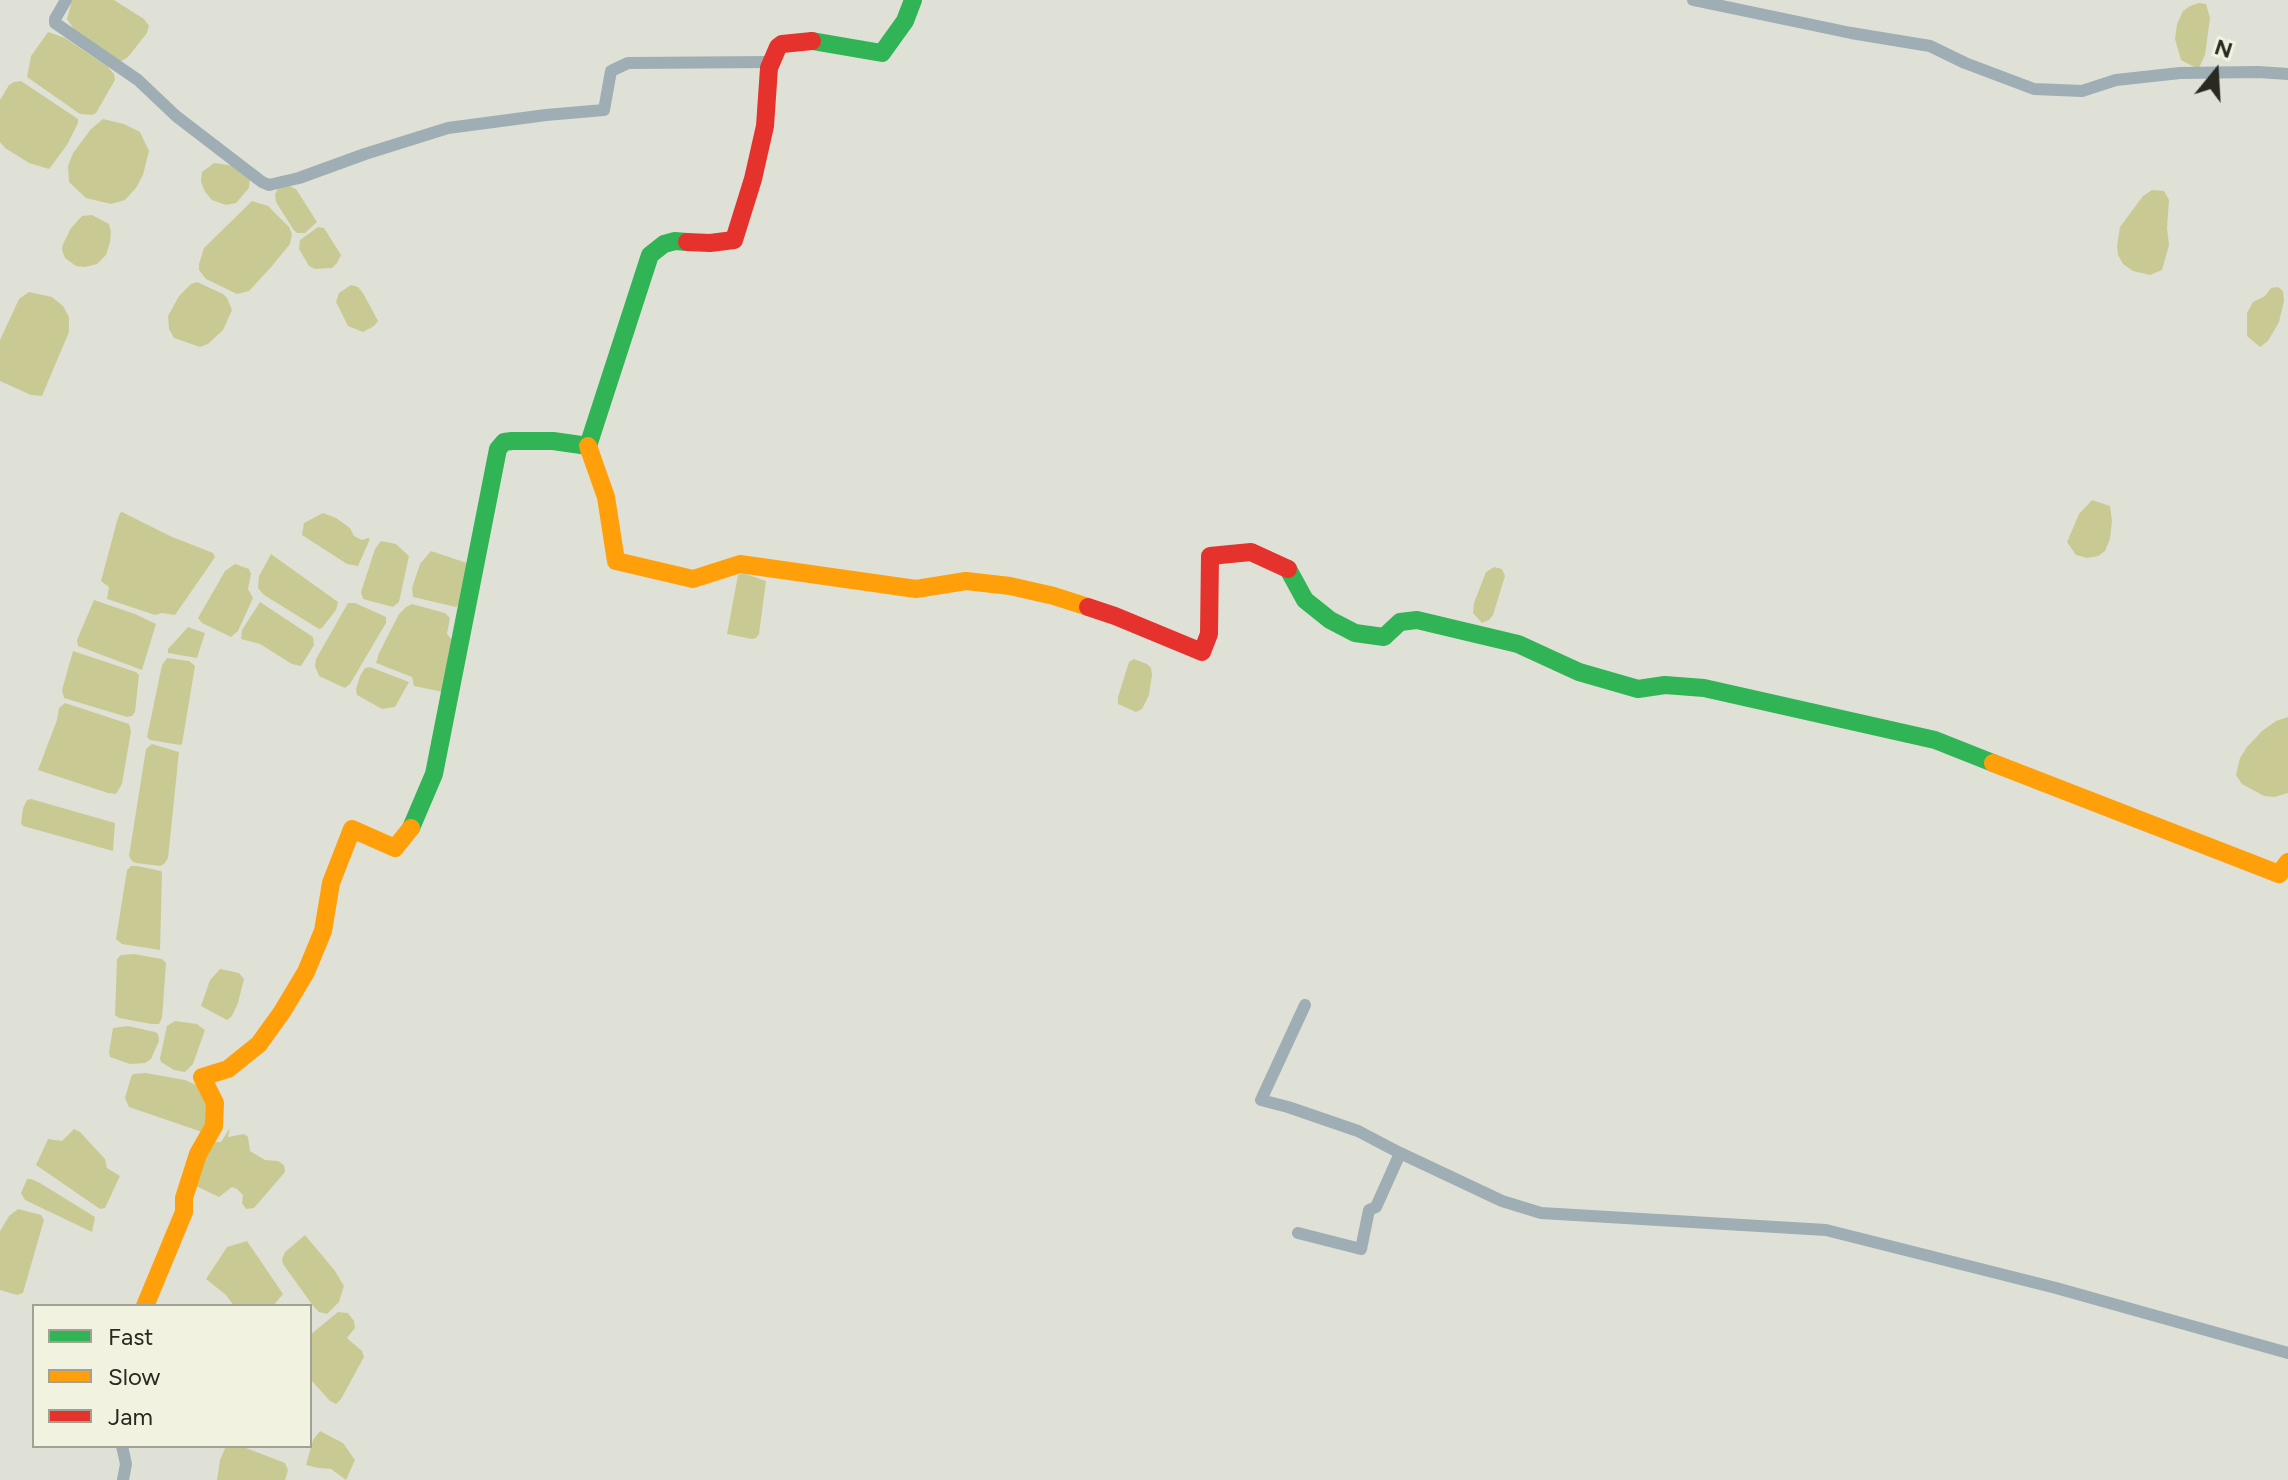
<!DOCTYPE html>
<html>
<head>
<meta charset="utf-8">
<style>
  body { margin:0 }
  #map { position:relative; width:2288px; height:1480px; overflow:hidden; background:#e0e1d6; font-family:Figtree,sans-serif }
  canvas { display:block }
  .legend { position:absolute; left:32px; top:1304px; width:280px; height:144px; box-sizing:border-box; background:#f1f2df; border:2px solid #a1a293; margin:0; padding:10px 14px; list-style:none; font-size:24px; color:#292922 }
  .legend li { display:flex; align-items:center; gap:16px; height:40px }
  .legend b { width:40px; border:2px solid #a1a293 }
  .north { position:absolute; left:2176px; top:32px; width:80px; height:80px; -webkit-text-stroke:6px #f1f2df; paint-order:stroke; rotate:18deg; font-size:22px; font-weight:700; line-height:32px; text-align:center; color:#292922 }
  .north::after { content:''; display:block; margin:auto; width:28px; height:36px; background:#292922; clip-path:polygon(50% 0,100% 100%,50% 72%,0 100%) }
</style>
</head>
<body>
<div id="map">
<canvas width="2288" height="1480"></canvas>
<ul class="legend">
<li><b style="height:10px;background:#30b455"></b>Fast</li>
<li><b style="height:10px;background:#ff9f0a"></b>Slow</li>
<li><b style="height:10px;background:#e5322d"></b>Jam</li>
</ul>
<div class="north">N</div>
</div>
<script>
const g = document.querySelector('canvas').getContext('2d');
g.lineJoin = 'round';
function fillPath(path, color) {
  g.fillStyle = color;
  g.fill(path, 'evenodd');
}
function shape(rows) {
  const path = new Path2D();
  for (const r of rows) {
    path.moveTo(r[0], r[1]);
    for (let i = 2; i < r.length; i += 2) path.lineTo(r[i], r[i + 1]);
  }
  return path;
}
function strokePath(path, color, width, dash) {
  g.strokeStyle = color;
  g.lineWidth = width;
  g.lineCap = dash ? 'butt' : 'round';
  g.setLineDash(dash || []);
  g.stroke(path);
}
const water = shape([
  [72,0,114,0,144,19,149,26,147,33,128,57,120,62,75,31,67,19],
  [2199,3,2206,4,2210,18,2205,55,2199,68,2196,68,2181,60,2175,39,2177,24,2183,11,2190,6],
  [48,32,65,38,107,66,114,74,115,80,96,113,92,115,80,114,27,77,31,56],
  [21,81,78,119,78,123,67,145,49,169,29,163,5,148,0,142,0,100,9,85,14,82],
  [103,119,124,124,140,132,149,151,143,175,136,188,125,200,111,204,86,198,69,182,68,166,73,153,91,129],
  [214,163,236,166,250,178,249,188,236,203,226,205,212,200,205,192,201,182,202,172],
  [289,186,296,189,317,222,305,233,297,233,293,229,276,202,275,194,278,189],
  [2152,190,2164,191,2169,200,2167,228,2169,245,2162,270,2150,275,2133,271,2123,264,2118,255,2117,246,2120,227,2143,196],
  [252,201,268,206,289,227,292,234,290,244,272,266,249,291,237,294,206,279,199,270,199,264,204,248],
  [92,215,109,224,111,232,110,242,106,255,97,264,85,267,76,266,65,258,62,250,63,244,71,228,82,216],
  [318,227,324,228,341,255,337,263,332,268,315,269,309,266,299,249,300,240],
  [197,282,223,294,227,298,232,310,223,330,208,344,200,347,174,338,169,329,168,316,179,296,191,284],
  [351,285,358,287,363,293,378,321,374,326,363,332,348,326,336,302,339,293],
  [2278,287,2283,291,2284,301,2279,322,2268,341,2260,347,2247,336,2247,313,2253,302,2265,296,2271,288],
  [29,292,52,297,63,306,69,317,69,332,42,396,31,395,0,381,0,340,19,299],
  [2092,500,2110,506,2112,521,2110,539,2105,551,2098,556,2087,558,2076,555,2067,542,2079,514],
  [122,512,170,536,213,553,215,557,211,563,175,615,162,613,155,615,107,599,109,587,101,581,117,521,120,513],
  [323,513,336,518,350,528,354,536,362,540,368,538,370,539,358,566,347,564,302,535,304,523],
  [381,541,396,544,409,556,399,602,393,607,363,599,361,592,375,549],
  [431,551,467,563,459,605,456,607,413,597,412,588,420,564],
  [271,554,338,602,336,610,322,628,319,629,264,595,258,588,259,576],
  [235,564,249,569,251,574,248,589,253,598,238,631,231,637,202,623,198,618,225,571],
  [1494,567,1502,569,1505,576,1493,615,1489,620,1482,623,1473,613,1474,603,1486,572],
  [743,573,766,581,759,634,756,638,752,639,727,634,738,575],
  [94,600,135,614,156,624,142,670,78,646,77,640],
  [260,602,313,637,314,645,301,666,292,664,260,644,241,639,242,630],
  [348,603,355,603,382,615,386,617,386,623,350,684,345,688,319,676,315,666,316,659],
  [412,604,445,613,450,618,447,634,453,641,443,692,414,686,412,677,376,663,379,653,399,614,406,607],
  [188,627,205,633,197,658,168,653,168,649],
  [73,651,136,672,139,675,135,712,132,716,127,717,64,698,62,690],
  [167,658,189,661,195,666,182,744,180,745,150,740,147,737,162,665],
  [1134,659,1147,664,1151,668,1152,675,1149,695,1142,709,1136,712,1118,704,1118,697,1129,662],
  [370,667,409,682,395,707,382,709,357,695,356,689,360,676,365,668],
  [65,703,129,724,131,731,122,784,116,794,108,793,38,770,57,720,59,708],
  [2288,717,2288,793,2274,797,2264,796,2242,784,2236,775,2240,758,2247,747,2262,731,2276,721],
  [152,744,179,752,168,858,164,864,160,866,136,863,132,861,129,856,146,749],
  [31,799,115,823,113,851,23,826,21,823,23,808,27,800],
  [137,866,161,871,162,874,160,950,122,944,116,939,127,870,131,866],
  [134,954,162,959,166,963,162,1018,159,1024,151,1024,119,1018,115,1015,117,959,121,955],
  [220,969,239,973,244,979,238,1003,232,1016,227,1020,201,1006,210,980],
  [175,1021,197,1024,205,1030,193,1064,185,1072,174,1070,161,1062,160,1058,167,1026],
  [128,1026,155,1032,158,1034,159,1041,151,1059,145,1063,130,1064,110,1057,109,1052,113,1028],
  [146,1073,185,1080,203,1088,207,1093,207,1120,202,1132,129,1107,125,1098,131,1077,133,1074],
  [230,1128,228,1137,244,1134,248,1137,250,1151,265,1160,278,1161,284,1165,285,1172,254,1208,246,1209,242,1203,243,1195,237,1189,232,1187,219,1197,196,1186,192,1178,214,1142,221,1142],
  [74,1129,80,1132,105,1159,107,1168,120,1176,105,1208,100,1209,36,1165,48,1139,62,1141],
  [27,1179,31,1179,40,1183,95,1217,92,1232,25,1200,21,1193],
  [18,1209,41,1215,44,1220,23,1293,17,1295,0,1290,0,1231,9,1216],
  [305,1235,335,1271,344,1286,339,1302,327,1314,319,1312,313,1306,283,1264,282,1259,285,1252],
  [247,1241,283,1294,273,1306,234,1306,226,1295,206,1279,227,1247],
  [338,1312,348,1313,354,1321,355,1328,347,1338,362,1351,364,1357,341,1399,336,1404,330,1401,310,1379,310,1335],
  [320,1431,343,1443,355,1460,346,1480,331,1469,318,1468,306,1465,313,1440],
  [226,1446,241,1446,285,1463,288,1470,285,1480,217,1480,220,1460]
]);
const street = shape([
  [66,0,55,19,55,23,138,80,176,116,262,182,269,185,299,178,365,154,448,128,546,115,604,110,611,71,628,63,771,62],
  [1693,0,1851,33,1930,46,1965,63,2034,89,2082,91,2116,80,2180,73,2258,72,2288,74],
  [1398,1152,1502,1201,1541,1213,1826,1230,2056,1288,2288,1353],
  [1298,1233,1361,1249,1369,1210,1376,1207,1398,1158,1398,1152,1358,1131,1288,1107,1261,1100,1305,1005],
  [122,1446,126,1464,123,1480]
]);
const fast = shape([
  [812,41,882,53,905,21,913,0],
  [1288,569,1305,600,1330,620,1355,633,1384,637,1400,622,1417,620,1518,644,1579,672,1638,689,1665,685,1704,688,1935,740,1993,763],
  [411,828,434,774,498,449,504,442,512,441,553,441,588,446,650,255,664,244,675,241,687,242]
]);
const slow = shape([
  [588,446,606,497,616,561,693,579,740,564,916,589,966,581,1010,586,1054,596,1088,607],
  [1993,763,2279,874,2288,862],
  [145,1306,184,1212,184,1198,198,1154,214,1126,215,1103,202,1077,228,1069,259,1044,282,1012,306,972,323,931,331,883,352,829,395,848,411,828]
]);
const jam = shape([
  [687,242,710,243,734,240,753,179,765,126,769,68,778,47,782,44,812,41],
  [1088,607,1115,616,1202,652,1209,634,1210,556,1251,552,1288,569]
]);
fillPath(water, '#c9ca93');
strokePath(street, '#9eaeb4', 12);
strokePath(fast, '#30b455', 18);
strokePath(slow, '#ff9f0a', 18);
strokePath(jam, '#e5322d', 18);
</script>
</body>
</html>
